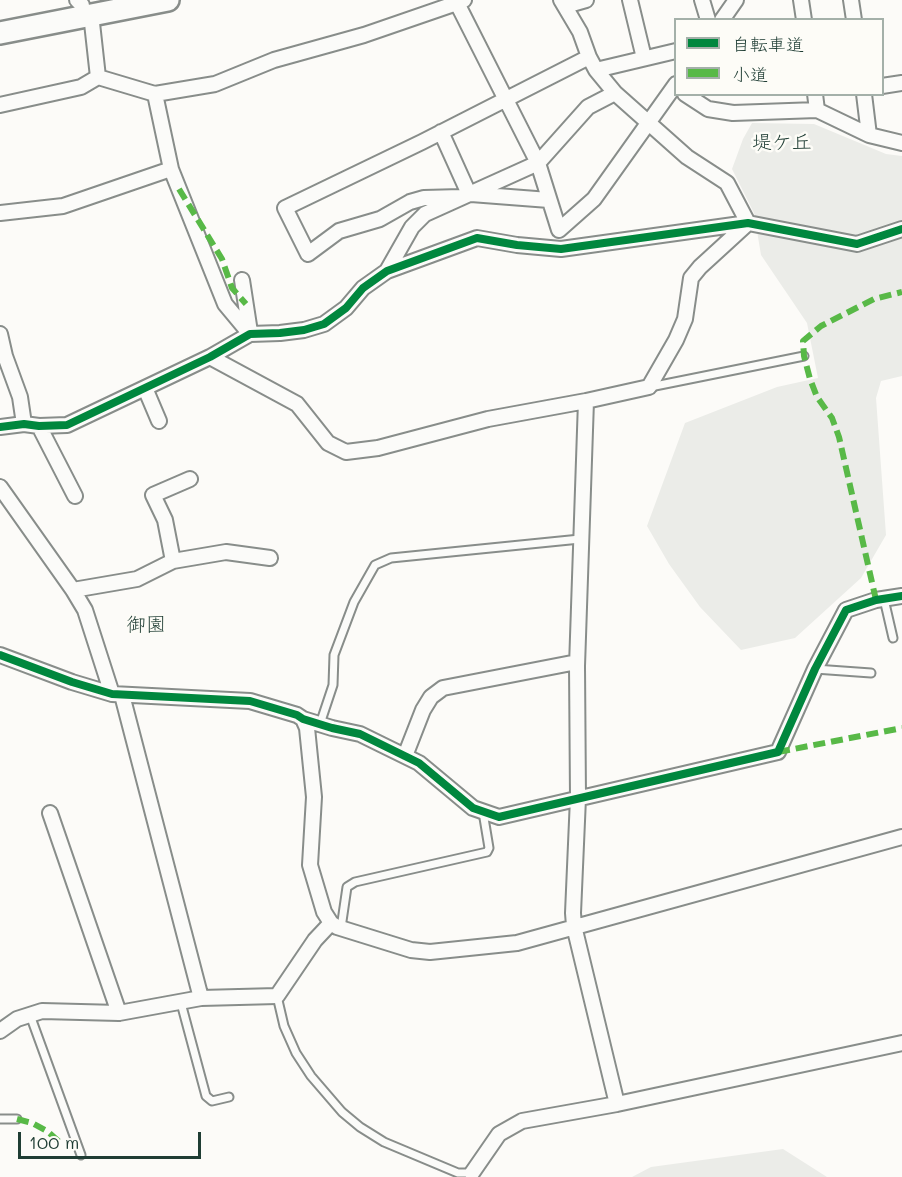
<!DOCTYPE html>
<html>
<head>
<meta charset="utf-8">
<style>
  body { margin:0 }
  #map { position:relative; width:902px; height:1177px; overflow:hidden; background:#fcfbf8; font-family:Mali,"Klee One",sans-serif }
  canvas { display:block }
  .legend { position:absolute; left:674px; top:18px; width:210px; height:78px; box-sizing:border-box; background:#fdfcf7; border:2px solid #a4b0a9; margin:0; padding:8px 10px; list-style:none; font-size:18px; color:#1f3d34 }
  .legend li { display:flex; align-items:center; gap:12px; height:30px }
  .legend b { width:30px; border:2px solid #a4b0a9 }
  .scale { position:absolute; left:18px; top:1132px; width:183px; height:27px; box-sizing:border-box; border:3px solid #1f3d34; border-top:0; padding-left:8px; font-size:18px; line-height:21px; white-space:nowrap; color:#1f3d34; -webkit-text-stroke:4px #fdfcf7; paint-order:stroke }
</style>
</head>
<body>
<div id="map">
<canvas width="902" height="1177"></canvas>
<ul class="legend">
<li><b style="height:8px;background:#00873e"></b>自転車道</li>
<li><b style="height:8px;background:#58b947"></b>小道</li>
</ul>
<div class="scale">100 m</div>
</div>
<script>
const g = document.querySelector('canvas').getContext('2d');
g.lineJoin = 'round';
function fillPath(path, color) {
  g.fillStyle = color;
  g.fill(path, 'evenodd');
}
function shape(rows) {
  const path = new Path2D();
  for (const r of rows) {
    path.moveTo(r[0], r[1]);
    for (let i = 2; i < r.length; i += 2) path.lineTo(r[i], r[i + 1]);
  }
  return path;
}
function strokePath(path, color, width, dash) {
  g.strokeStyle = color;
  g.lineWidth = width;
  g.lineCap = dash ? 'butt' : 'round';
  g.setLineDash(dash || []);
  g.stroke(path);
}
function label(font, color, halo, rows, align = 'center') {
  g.font = font + ' Mali,"Klee One",sans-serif';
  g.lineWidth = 5;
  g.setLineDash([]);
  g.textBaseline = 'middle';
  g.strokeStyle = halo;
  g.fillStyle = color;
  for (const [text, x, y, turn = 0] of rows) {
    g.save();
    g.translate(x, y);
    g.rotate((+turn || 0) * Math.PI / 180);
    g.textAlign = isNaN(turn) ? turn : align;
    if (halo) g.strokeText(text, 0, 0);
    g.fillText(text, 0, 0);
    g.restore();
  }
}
const green = shape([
  [752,123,814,124,886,154,902,156,902,376,881,381,876,398,886,535,861,578,795,638,741,650,700,607,669,564,647,526,685,423,777,387,818,378,807,323,761,255,754,213,732,169,743,139],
  [783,1149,827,1177,632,1177,651,1167]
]);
const lane = shape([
  [650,387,804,356],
  [884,599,893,638],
  [815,669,871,673],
  [320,724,333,685,334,655,354,602,375,565,391,558,580,539],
  [341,928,347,887,355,882,487,852,489,848,483,812],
  [277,996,284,1026,296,1053,311,1076,342,1112,360,1127,384,1142,458,1173,472,1173],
  [181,1003,206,1096,212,1101,229,1097],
  [30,1015,81,1155],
  [0,1119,17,1119]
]);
const street = shape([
  [77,0,82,5],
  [464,0,457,3,538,163,588,107,615,93],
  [561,0,580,32,589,57,596,70,615,93,687,157,727,183,748,223],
  [630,0,644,58],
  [702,0,708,20],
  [801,0,804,20],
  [851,0,854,20],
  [565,6,586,0],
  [91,14,98,77],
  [722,20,736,0],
  [596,70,676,51],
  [882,86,902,83],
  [155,94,215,84,274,60,364,35,457,3],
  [685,94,708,109,733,113,817,110,869,135,902,143],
  [815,94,817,110],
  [864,94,869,135],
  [0,105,81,87,98,77,155,94,171,169,225,304,250,334],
  [441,132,469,194],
  [471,194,549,200],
  [461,197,424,198,410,202,380,219,339,231,308,254,285,208,422,142,589,57],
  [0,213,63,206,171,169],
  [387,271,412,227,425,214,538,163,559,230,594,199,676,84],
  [242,280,250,332],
  [0,334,5,356,20,397,24,424],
  [210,357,297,404,328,443,346,452,378,448,488,419,586,401,649,387,676,340,685,319,691,278,700,267,747,224],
  [145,388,159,421],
  [586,401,577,666,578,798,573,913,574,926,617,1104],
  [39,426,75,496],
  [0,427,24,424,39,426,67,425,210,357,250,334,280,333,304,330,324,324,346,308,363,288,387,271,477,238,517,245,561,249,748,223,857,244,902,229],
  [0,487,73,590,85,610,112,694],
  [173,561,165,520,153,495,190,479],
  [73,590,137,579,173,561,226,552,270,558],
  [0,655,72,682,112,694,250,701,297,715,303,719,332,728,360,734,419,763,473,808,499,817,778,752,815,669,846,610,876,600,902,596],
  [122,695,201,998],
  [303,719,307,728,314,797,310,865,324,912,331,923,337,927,411,950,430,952,517,943,902,837],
  [405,756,423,710,431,697,443,688,577,662],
  [50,813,119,1013],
  [0,1031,17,1019,42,1011,119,1013,201,998,277,996,315,940,331,923],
  [472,1173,499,1134,522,1121,617,1104,902,1043]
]);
const primary = shape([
  [0,33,168,0]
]);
const quiet = shape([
  [179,189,222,259,232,288,246,304],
  [876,600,839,437,832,418,817,397,810,379,804,356,803,341,821,326,874,299,902,292],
  [778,752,902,728],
  [17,1119,32,1123,47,1131,63,1145]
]);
const cycleway = shape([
  [0,427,24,424,39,426,67,425,210,357,250,334,280,333,304,330,324,324,346,308,363,288,387,271,477,238,517,245,561,249,748,223,857,244,902,229],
  [0,655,72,682,112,694,250,701,297,715,303,719,332,728,360,734,419,763,473,808,499,817,778,752,815,669,846,610,876,600,902,596]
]);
const neighbourhoodNames = [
  ["堤ケ丘",782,143],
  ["御園",146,625]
];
fillPath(green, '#ebece8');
strokePath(lane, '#888d8a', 11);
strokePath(street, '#888d8a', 18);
strokePath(primary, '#888d8a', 26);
strokePath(lane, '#fbfbf9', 7);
strokePath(street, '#fbfbf9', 14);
strokePath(primary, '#fbfbf9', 21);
strokePath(quiet, '#58b947', 6, [12, 6]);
strokePath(cycleway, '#00873e', 8);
label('20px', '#1f3d34', '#fdfcf7', neighbourhoodNames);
</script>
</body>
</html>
